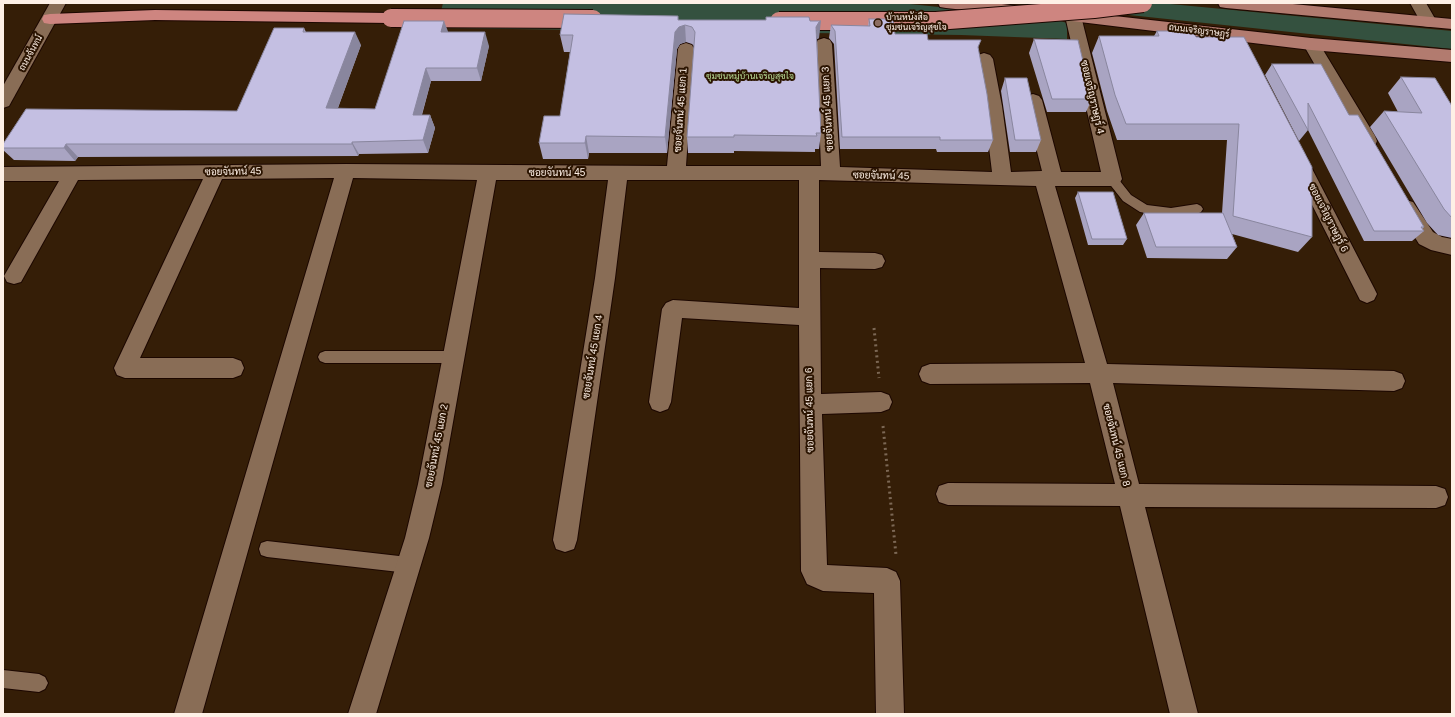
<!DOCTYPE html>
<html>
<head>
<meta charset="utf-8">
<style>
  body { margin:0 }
  #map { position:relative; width:1455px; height:717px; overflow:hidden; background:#351e07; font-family:Arial,sans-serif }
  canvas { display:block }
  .frame { position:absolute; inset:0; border:4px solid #fef0e6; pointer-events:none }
</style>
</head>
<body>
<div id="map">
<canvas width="1455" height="717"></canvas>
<div class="frame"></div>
</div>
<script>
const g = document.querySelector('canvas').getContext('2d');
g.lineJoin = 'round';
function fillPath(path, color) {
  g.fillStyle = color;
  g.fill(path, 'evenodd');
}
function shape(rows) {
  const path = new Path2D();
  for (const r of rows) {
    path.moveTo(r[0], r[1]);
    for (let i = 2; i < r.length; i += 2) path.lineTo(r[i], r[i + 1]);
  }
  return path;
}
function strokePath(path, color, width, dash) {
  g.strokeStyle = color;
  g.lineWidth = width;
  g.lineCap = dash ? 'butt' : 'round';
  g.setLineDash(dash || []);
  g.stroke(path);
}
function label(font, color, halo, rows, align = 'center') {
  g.font = font + ' Arial,Sarabun,sans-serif';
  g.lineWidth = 4;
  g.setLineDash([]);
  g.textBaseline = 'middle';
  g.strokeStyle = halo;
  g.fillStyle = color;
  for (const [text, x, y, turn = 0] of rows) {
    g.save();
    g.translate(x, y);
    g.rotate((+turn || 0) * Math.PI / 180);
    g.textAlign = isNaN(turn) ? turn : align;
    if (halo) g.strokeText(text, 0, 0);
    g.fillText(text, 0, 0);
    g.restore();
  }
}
const green = shape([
  [443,3,879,3,910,4,1054,19,1067,23,1067,39,961,35,437,28],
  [1015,3,1160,3,1452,31,1452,49]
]);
const path = shape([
  [874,328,879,378],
  [883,426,896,555]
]);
const lane = shape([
  [1112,174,1116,176,1131,195,1147,205,1171,208,1197,204,1201,206,1203,209,1201,212,1197,214,1171,218,1140,212,1123,201,1108,182,1106,179,1108,176,1112,174],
  [325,351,453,351,458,353,460,357,458,361,453,363,325,363,320,361,318,357,320,353,325,351],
  [267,541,408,557,414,559,416,565,414,571,408,573,267,557,261,555,259,549,261,543,267,541],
  [3,670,39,674,45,677,48,683,45,689,39,692,3,688,3,670]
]);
const street = shape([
  [1410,3,1426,3,1437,22,1435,26,1429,27,1423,26,1410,3],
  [1073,11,1079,12,1081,16,1122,179,1119,184,1112,186,1055,186,1107,364,1394,371,1402,374,1405,381,1402,388,1394,391,1113,383,1139,484,1436,486,1445,489,1448,497,1445,505,1436,508,1145,507,1198,714,1170,714,1120,506,948,505,939,502,936,494,939,486,948,483,1115,484,1090,383,930,384,922,381,919,374,922,367,930,364,1085,363,1036,186,819,180,819,252,875,253,882,255,885,261,882,267,875,269,820,268,821,394,881,392,889,395,892,402,889,409,881,412,822,414,827,565,887,568,896,572,900,581,904,714,876,714,874,593,823,591,807,584,801,571,799,325,682,318,671,402,668,409,660,412,652,409,649,402,662,309,666,303,673,300,799,308,799,180,627,180,615,278,577,540,574,549,565,552,556,549,553,540,595,278,608,180,496,180,442,484,429,538,376,714,348,714,405,538,418,484,477,180,353,178,202,714,174,714,334,178,222,179,140,358,233,358,241,361,244,368,241,375,233,378,125,378,117,375,114,368,203,179,78,180,21,282,14,284,7,282,4,276,59,181,3,181,3,167,346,164,667,166,678,49,680,45,686,43,692,45,694,49,686,166,821,166,816,44,818,40,824,38,830,40,832,44,840,167,992,172,984,106,975,59,978,55,984,53,990,55,993,59,1002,106,1011,172,1042,171,1024,100,1027,96,1033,94,1039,96,1042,100,1061,172,1101,172,1065,16,1067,12,1073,11],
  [1311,38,1317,40,1375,136,1377,141,1375,146,1368,148,1361,146,1303,44,1305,40,1311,38],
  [1299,154,1306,156,1308,161,1374,288,1377,294,1374,300,1367,303,1360,300,1290,161,1292,156,1299,154],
  [1406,200,1413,202,1433,232,1442,237,1452,239,1452,255,1431,250,1419,244,1396,207,1399,202,1406,200]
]);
const secondary = shape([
  [50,3,66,3,9,106,3,108,3,86,50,3]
]);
const primary = shape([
  [938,3,993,3,1019,6,1025,7,1027,11,1025,15,1019,16,946,8,940,7,938,3],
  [1218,3,1282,3,1452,19,1452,29,1226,8,1220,7,1218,3],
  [1061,10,1311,38,1452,50,1452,62,1311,50,1055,19,1053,15,1055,11,1061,10]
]);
const highway = shape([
  [155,10,391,13,397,14,399,18,397,22,391,23,155,20,50,24,44,23,42,19,44,15,50,14,155,10]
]);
const highwayBridge = shape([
  [391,18,593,19],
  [779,21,936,21,1094,9,1143,3]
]);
const wall = shape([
  [869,19,895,34,978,50,993,140,988,152,937,152,936,149,840,149,834,44,829,38,831,25,868,26],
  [679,20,810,21,819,38,817,39,821,133,819,149,815,149,815,152,734,151,734,153,688,153,687,137,694,46,692,44,686,42,680,44,677,49,667,153,589,153,588,159,543,159,539,143,560,116,570,52,564,52,560,35],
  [304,28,306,32,361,45,338,108,375,109,448,32,489,46,481,81,431,81,422,115,430,115,435,128,428,153,359,154,358,156,78,157,75,161,14,160,3,150,3,144,237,111],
  [1157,31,1196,37,1312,237,1298,252,1232,234,1237,247,1227,259,1147,258,1136,225,1144,213,1222,213,1227,140,1117,140,1107,111,1092,53,1099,36,1154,36],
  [1034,39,1092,99,1086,112,1047,112,1029,53],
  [1272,64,1349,115,1424,227,1422,229,1424,231,1412,241,1364,241,1308,130,1299,141,1265,75],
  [1401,77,1452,106,1452,238,1438,235,1427,223,1370,127,1384,111,1398,112,1388,93],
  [1005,78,1041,140,1036,152,1010,152,1001,91],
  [1078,192,1127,239,1123,245,1088,245,1075,198]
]);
const shadedWall = shape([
  [678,16,679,27,685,25,686,42,680,44,677,49,667,153,665,137,675,32],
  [444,21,449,34,441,32],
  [821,21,819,38,817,39,816,27,819,22],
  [355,32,361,45,333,121,326,108],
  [485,32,489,46,481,81,477,68],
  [426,68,431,81,418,128,413,115],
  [430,115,435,128,428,153,423,140],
  [586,136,589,153,588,159,585,143],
  [352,142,359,154,358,156,352,144],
  [66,144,78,157,75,161,64,148]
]);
const building = shape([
  [564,14,678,16,678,20,766,20,766,17,809,17,810,21,821,21,819,22,816,27,821,133,816,133,817,136,734,135,734,137,687,137,695,32,692,27,685,25,679,27,675,32,665,137,586,136,585,143,539,143,544,116,560,116,573,35,560,35,564,14],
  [869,19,893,19,895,34,927,34,928,40,981,40,978,47,987,94,993,140,940,140,940,137,842,137,835,31,831,25,870,26,869,19],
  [404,21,444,21,441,32,485,32,477,68,426,68,413,115,430,115,423,140,352,142,352,144,66,144,64,148,3,148,3,144,26,109,237,111,274,28,304,28,303,32,355,32,326,108,375,109,404,21],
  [1157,31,1193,31,1196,37,1244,37,1312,167,1312,237,1233,216,1239,124,1126,124,1115,95,1099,36,1159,36,1157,31],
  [1034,39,1078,40,1092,99,1052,99,1034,39],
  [1272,64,1321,64,1349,115,1358,115,1424,227,1421,227,1424,231,1374,231,1308,103,1308,130,1272,64],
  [1401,77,1435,78,1452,106,1452,218,1444,209,1384,111,1422,113,1401,77],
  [1005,78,1027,78,1041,140,1015,140,1005,78],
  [1078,192,1113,192,1127,239,1092,239,1078,192],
  [1144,213,1223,213,1237,247,1156,247,1144,213]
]);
const markers = [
  [878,23,4,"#8d6e63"]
];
const farPoinames = [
  ["บ้านหนังสือ",886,18],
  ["ชุมชนเจริญสุขใจ",886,28]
];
const farStreetnames = [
  ["ถนนเจริญราษฎร์",1199,31,7],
  ["ถนนจันทน์",31,53,-61]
];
const farNeighbourhoodnames = [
  ["ชุมชนหมู่บ้านเจริญสุขใจ",750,77]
];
const streetNames = [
  ["ซอยเจริญราษฎร์ 4",1092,97,77],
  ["ซอยจันทน์ 45 แยก 3",828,109,-93],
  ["ซอยจันทน์ 45 แยก 1",681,110,-86],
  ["ซอยจันทน์ 45",233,172,-1],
  ["ซอยจันทน์ 45",557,173],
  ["ซอยจันทน์ 45",881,176,1],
  ["ซอยเจริญราษฎร์ 6",1328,218,63],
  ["ซอยจันทน์ 45 แยก 4",593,357,-81],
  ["ซอยจันทน์ 45 แยก 6",810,410,-91],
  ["ซอยจันทน์ 45 แยก 8",1116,445,76],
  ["ซอยจันทน์ 45 แยก 2",437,446,-79]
];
fillPath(green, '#34513f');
strokePath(lane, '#1c0700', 2);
strokePath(street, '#1c0700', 2);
strokePath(secondary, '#1c0700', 2);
strokePath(primary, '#1c0700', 2);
strokePath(highway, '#1c0700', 2);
strokePath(path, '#7c6855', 3, [2, 3.5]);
fillPath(lane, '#896d56');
fillPath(street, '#896d56');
fillPath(secondary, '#896d56');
fillPath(primary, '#b27b6f');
fillPath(highway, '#ce8580');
strokePath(highwayBridge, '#1c0700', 20, []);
strokePath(highwayBridge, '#ce8580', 18);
fillPath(wall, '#a9a4c2');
fillPath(shadedWall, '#89869e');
fillPath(building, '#c4bfe2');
strokePath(building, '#89869e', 1);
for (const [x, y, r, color] of markers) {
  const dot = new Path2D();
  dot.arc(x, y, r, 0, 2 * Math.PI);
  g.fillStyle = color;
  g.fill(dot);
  strokePath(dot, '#2b1401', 1.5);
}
label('9px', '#fef0e6', '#2b1401', farPoinames, 'left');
label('9px', '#fef0e6', '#2b1401', farStreetnames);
label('9px', '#bade98', '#2b1401', farNeighbourhoodnames);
label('10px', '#fef0e6', '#2b1401', streetNames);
</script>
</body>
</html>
